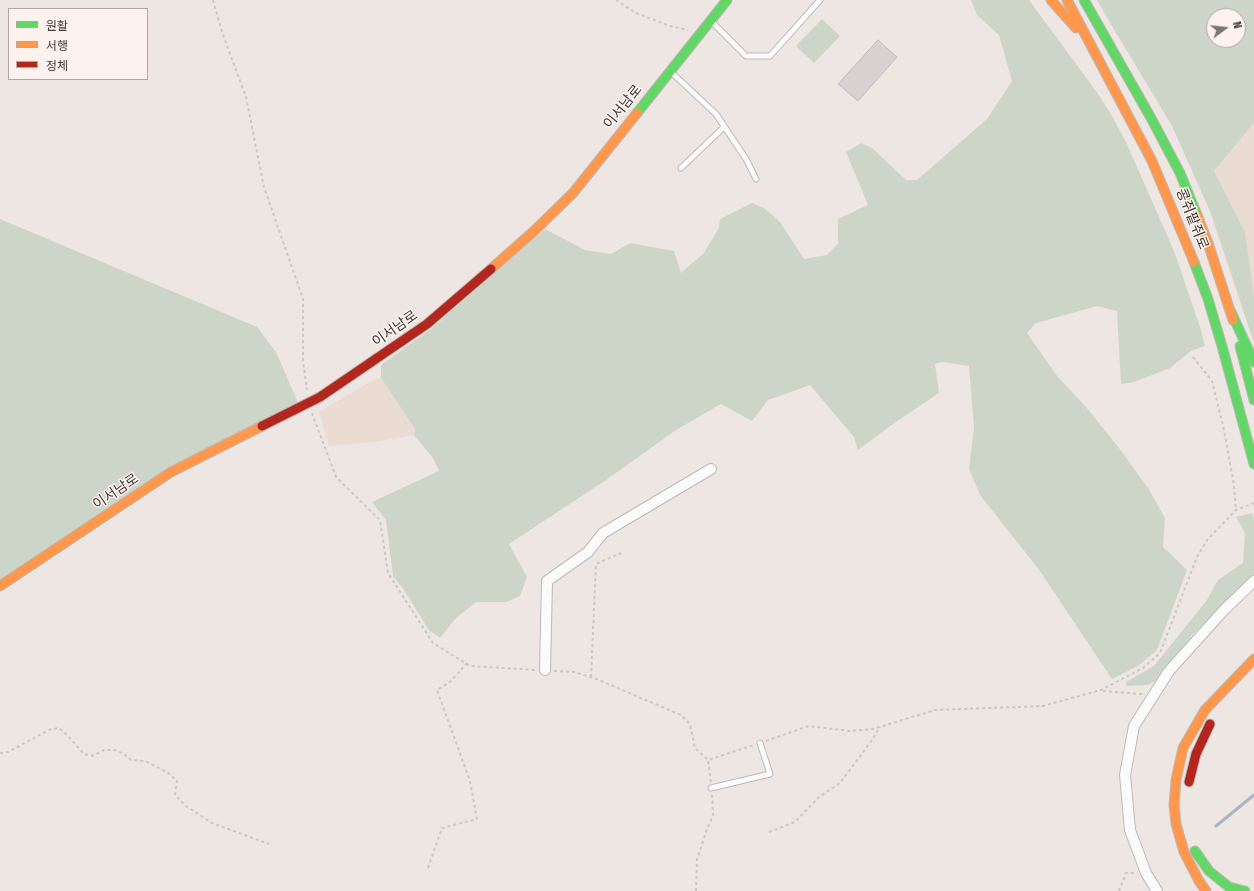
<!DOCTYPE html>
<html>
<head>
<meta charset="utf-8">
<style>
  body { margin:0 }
  #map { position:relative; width:1254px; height:891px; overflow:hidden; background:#eee6e2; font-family:"Fira Sans Condensed","Noto Sans KR",sans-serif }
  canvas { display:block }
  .legend { position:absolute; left:8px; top:8px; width:140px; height:72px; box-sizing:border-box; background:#fdf2ed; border:1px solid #b1a8a4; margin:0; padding:5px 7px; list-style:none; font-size:12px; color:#3e3836 }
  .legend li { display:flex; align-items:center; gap:8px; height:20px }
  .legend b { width:20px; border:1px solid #b1a8a4 }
  .north { position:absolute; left:1206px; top:8px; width:40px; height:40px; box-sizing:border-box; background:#fdf2ed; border:1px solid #b1a8a4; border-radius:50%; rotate:75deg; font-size:11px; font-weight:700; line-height:16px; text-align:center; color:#3e3836 }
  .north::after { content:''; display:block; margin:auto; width:14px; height:18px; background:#7c7572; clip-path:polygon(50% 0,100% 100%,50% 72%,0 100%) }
</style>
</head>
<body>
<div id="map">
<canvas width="1254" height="891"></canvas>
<ul class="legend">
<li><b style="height:5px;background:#63d668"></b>원활</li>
<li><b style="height:5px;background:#ff974d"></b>서행</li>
<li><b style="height:5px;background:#b3261e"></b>정체</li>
</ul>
<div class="north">N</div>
</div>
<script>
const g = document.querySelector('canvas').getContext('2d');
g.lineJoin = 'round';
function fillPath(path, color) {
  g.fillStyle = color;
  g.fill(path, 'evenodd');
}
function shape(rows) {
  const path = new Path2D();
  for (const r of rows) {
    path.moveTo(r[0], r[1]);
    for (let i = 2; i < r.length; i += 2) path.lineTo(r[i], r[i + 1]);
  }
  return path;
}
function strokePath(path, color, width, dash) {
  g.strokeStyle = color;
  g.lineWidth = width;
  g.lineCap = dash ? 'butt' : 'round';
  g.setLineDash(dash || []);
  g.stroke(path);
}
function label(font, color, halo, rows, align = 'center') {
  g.font = font + ' "Fira Sans Condensed","Noto Sans KR",sans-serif';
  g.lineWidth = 3;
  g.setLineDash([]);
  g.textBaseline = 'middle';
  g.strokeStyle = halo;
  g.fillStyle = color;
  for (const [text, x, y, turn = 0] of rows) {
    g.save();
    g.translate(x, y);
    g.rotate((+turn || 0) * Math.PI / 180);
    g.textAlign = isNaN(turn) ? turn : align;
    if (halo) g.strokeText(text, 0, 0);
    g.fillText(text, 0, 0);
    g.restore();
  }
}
const commercial = shape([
  [1254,123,1254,295,1245,232,1214,171],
  [381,378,415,429,414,435,375,442,329,446,319,412,373,380]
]);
const green = shape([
  [971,0,1029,0,1096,91,1111,114,1126,142,1174,251,1201,330,1205,346,1191,351,1170,368,1134,382,1121,384,1117,311,1097,306,1036,323,1027,333,1057,376,1086,407,1119,448,1148,488,1165,518,1163,547,1187,570,1157,650,1138,666,1112,679,1040,571,980,495,969,469,974,428,969,366,942,362,935,364,939,393,890,426,858,450,854,437,810,385,768,400,752,421,721,404,676,430,606,480,509,544,527,577,520,596,507,602,476,602,455,619,440,638,429,630,402,587,393,576,386,520,372,502,439,471,433,458,414,435,415,429,381,378,381,365,431,329,545,229,585,250,611,254,630,243,674,251,681,273,704,253,719,228,720,219,752,203,764,208,780,222,804,259,827,255,838,244,838,219,868,205,846,152,861,143,872,148,906,180,917,180,987,119,1012,81,999,35,977,15],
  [1097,0,1254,0,1254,123,1214,171,1245,232,1254,295,1254,343,1210,211,1172,126,1106,16],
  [1214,16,1238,16,1238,40,1214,40],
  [822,19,840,36,814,63,796,46],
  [0,219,257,327,276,352,300,407,171,472,0,585],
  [1252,513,1254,518,1254,575,1193,634,1156,681,1147,685,1126,686,1126,682,1154,666,1207,600,1218,580,1243,563,1245,533,1236,517]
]);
const stream = shape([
  [1216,826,1254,795]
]);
const building = shape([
  [878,40,897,57,858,101,838,84,878,40]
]);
const path = shape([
  [213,0,222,32,246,97,264,187,303,299,303,361,307,390],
  [616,0,636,13,670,26,688,30],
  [1193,357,1212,381,1224,430,1234,485,1236,510],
  [312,413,336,477,380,520,388,573,433,643,470,666,536,670],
  [554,671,574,672,594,678,681,715,690,724,695,748,708,760],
  [591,677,596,564,621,553],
  [1103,691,1142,694],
  [766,741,809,726,850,731,873,729,935,710,1043,706,1101,690,1143,668,1160,653,1197,557,1207,540,1236,510,1254,503],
  [0,753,8,752,49,730,59,728,68,736,84,754,92,756,104,750,115,750,124,754,131,760,145,761,167,772,177,781,175,795,186,806,212,823,269,844],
  [711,782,708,760,754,745],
  [769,832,795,822,819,797,840,783,870,743,880,727],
  [428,868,442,828,477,819,470,781,437,690,450,682,467,663],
  [696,891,697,860,707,829,713,815,712,794],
  [1119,891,1126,873,1136,873]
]);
const lane = shape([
  [711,21,746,56,770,56,820,0],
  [671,72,716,114,746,159,756,179],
  [681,168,724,127],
  [711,788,770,774,760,743]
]);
const street = shape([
  [545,670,547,581,588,552,603,533,711,469],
  [1157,891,1146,873,1130,830,1125,775,1134,726,1169,671,1224,610,1254,581]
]);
const fast = shape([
  [1084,0,1151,118,1180,173,1197,215],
  [637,113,727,0],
  [1194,262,1208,299,1222,346,1254,464],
  [1231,312,1254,362],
  [1240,346,1254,400],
  [1195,851,1209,871,1229,887,1245,891]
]);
const slow = shape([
  [1051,0,1076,28],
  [1067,0,1152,161,1194,262],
  [1197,215,1208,243,1233,320],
  [491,269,533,232,573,193,637,113],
  [0,586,171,472,262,426],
  [1206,891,1199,881,1184,852,1176,824,1174,805,1176,780,1183,748,1205,710,1254,659]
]);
const jam = shape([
  [262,426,320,397,427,324,491,269],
  [1189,782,1196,754,1210,724]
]);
const streetNames = [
  ["이서남로",623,107,-51],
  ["콩쥐팥쥐로",1192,219,68],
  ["이서남로",395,329,-35],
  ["이서남로",116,492,-34]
];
fillPath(commercial, '#eadcd2');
fillPath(green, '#ccd5c8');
strokePath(stream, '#abb4c5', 3);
fillPath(building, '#d9d0d2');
strokePath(building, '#c0bbba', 1);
strokePath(lane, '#bfb9b6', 7);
strokePath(street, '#bfb9b6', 12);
strokePath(fast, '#bfb9b6', 11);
strokePath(slow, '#bfb9b6', 11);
strokePath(jam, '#bfb9b6', 11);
strokePath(path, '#cac7c6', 2, [3, 3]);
strokePath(lane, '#fcfbfb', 5);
strokePath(street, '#fcfbfb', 10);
strokePath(fast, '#63d668', 9);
strokePath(slow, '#ff974d', 9);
strokePath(jam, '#b3261e', 9);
label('14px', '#3e3836', '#fdf2ed', streetNames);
</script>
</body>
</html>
